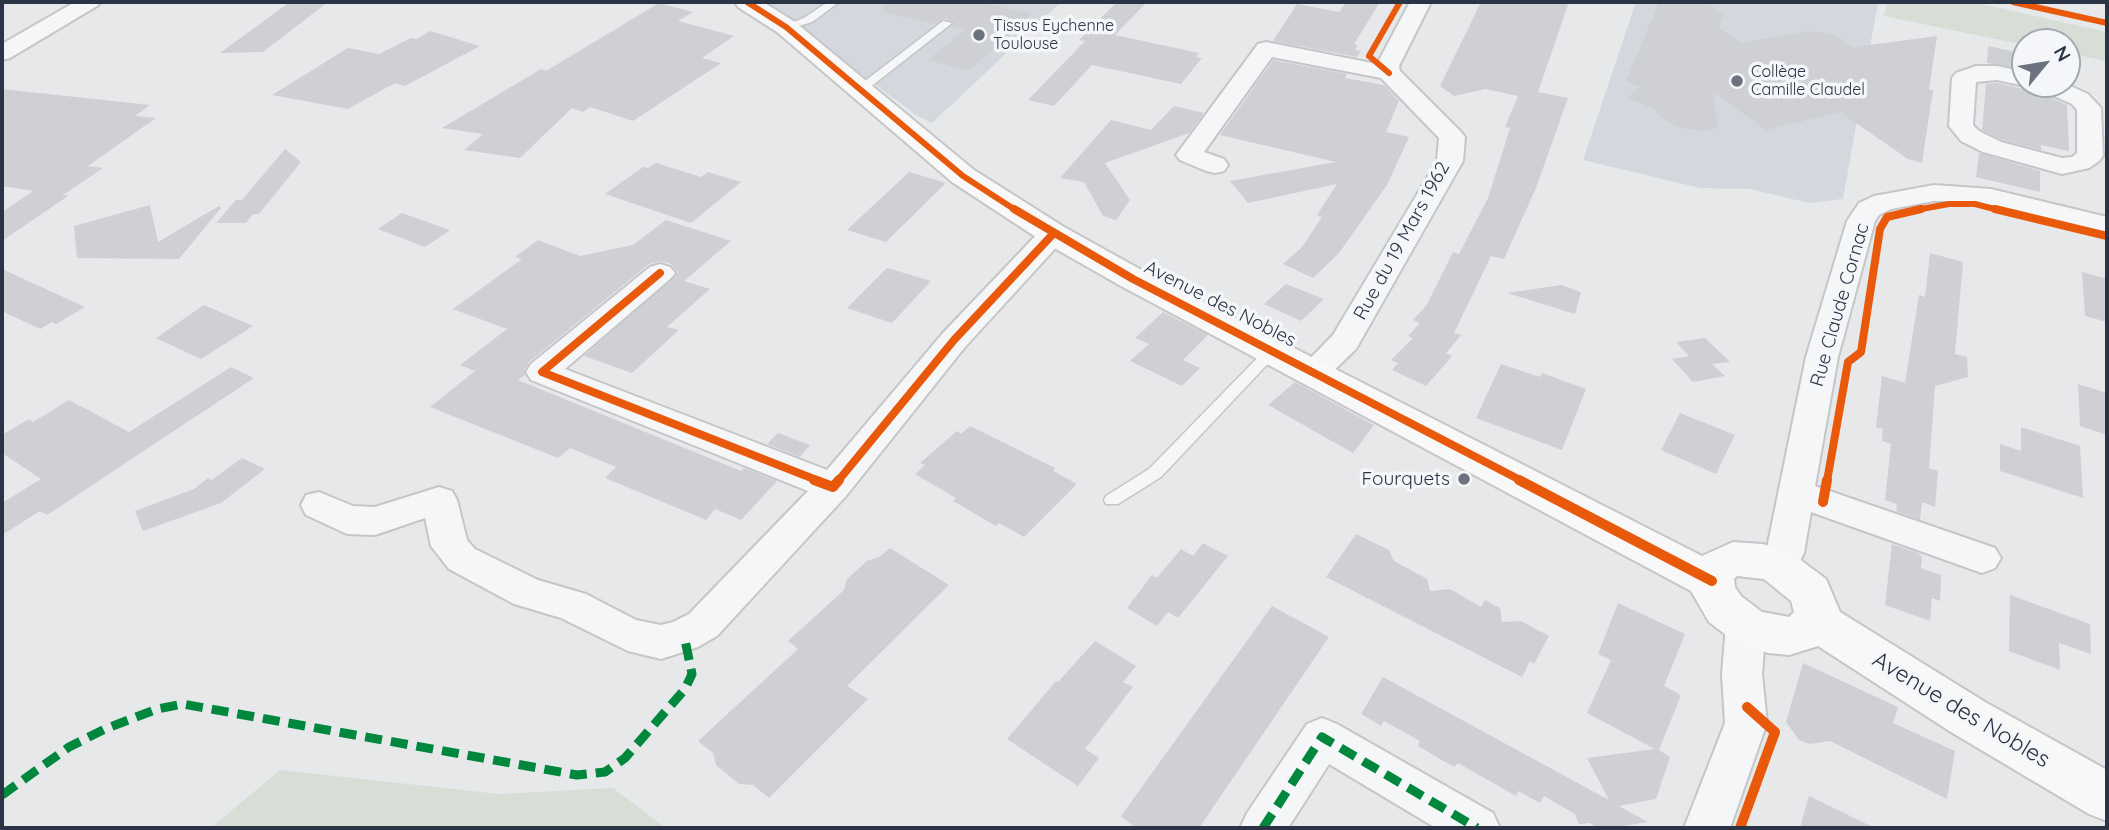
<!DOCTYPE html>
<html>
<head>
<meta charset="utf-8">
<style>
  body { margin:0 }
  #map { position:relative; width:2109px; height:830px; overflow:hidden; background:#e6e8ea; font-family:Quicksand,sans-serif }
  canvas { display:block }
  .frame { position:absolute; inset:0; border:4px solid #2b3445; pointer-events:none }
  .north { position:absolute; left:2011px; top:28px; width:70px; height:70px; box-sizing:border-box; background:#f4f6f9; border:2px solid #a4a8b1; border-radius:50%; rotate:60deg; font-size:19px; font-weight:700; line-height:28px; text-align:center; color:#2b3445 }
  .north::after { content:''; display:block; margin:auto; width:24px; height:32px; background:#6c737f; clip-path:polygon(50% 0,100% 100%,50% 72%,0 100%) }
</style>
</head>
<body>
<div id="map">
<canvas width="2109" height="830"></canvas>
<div class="frame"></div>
<div class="north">N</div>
</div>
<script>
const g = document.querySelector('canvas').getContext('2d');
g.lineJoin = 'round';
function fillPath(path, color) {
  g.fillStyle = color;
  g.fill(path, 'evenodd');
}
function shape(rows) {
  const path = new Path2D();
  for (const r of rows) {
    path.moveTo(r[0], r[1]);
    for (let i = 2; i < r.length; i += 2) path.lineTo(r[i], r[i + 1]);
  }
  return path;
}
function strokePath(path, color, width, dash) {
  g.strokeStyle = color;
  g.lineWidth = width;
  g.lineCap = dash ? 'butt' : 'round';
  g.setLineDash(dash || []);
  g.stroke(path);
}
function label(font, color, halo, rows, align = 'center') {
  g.font = font + ' Quicksand,sans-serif';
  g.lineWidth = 7;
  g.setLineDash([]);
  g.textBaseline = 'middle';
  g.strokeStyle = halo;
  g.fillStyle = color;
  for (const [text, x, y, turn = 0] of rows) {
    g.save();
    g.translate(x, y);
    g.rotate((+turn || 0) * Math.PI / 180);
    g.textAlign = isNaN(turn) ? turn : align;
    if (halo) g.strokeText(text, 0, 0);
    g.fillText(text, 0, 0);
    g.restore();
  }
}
const built = shape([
  [764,2,1061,2,932,123,916,115],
  [1636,2,1878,2,1843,199,1809,203,1750,189,1700,188,1583,160]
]);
const green = shape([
  [1888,2,1972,2,2107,32,2107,61,2067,53,2067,42,2025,42,2025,45,1884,16],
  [280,770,499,794,613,788,666,828,211,828]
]);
const building = shape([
  [290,2,328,2,263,52,220,53],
  [884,2,980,2,1032,14,969,71,928,60,965,30,951,27,954,22,944,18,935,24,883,12],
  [1117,2,1147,2,1115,35,1199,53,1196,57,1202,58,1181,84,1092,65,1054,106,1028,100,1085,41,1079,40],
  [1346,2,1380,2,1354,44,1358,45,1355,50,1361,51,1357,57,1273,41,1297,4,1339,12],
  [1481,2,1569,2,1538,92,1568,98,1536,188,1504,259,1491,256,1454,333,1461,335,1446,353,1452,356,1426,386,1392,370,1398,363,1391,360,1413,338,1408,336,1420,323,1413,320,1426,306,1453,252,1459,254,1488,198,1510,128,1505,127,1518,96,1485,89,1454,96,1440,86],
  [1659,2,1705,2,1724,14,1719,28,1742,43,1810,31,1833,35,1854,47,1937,36,1929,90,1933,90,1922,163,1908,159,1840,112,1766,130,1713,92,1718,127,1705,131,1681,128,1665,120,1652,108,1627,98,1640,87,1626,81],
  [659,3,693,12,678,21,734,36,702,58,721,63,633,121,590,107,583,112,572,108,520,158,464,150,483,134,442,128,541,69,546,71],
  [430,31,480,46,405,86,395,83,348,109,272,95,348,48,379,54,411,38,417,39],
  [1988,46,2016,52,2015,56,2025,58,2025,69,1987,63],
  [1273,60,1347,74,1345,78,1384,85,1399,101,1386,132,1409,137,1387,185,1339,253,1313,278,1283,264,1302,247,1322,217,1317,215,1337,184,1248,203,1230,181,1336,162,1220,135],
  [1997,83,2024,89,2033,87,2037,91,2067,105,2069,151,2041,145,2041,150,2002,140,1982,130,1986,84],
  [2,89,150,105,135,116,156,118,88,166,103,168,63,195,68,196,2,241,2,212,33,191,2,186],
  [1174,106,1204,113,1189,133,1105,163,1130,200,1116,220,1103,216,1084,182,1060,178,1111,120,1151,130],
  [285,149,301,162,259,214,253,214,246,223,216,223,236,200,242,200],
  [1979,153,2040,171,2040,192,1976,177],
  [656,163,701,177,708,172,741,182,691,223,605,194,643,167,648,168],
  [909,172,946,183,886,242,847,230],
  [150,205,158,242,219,206,221,208,179,259,77,258,74,226],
  [402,213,450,230,425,247,378,229],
  [666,220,731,241,684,281,710,289,667,327,679,330,632,373,584,356,678,273,671,264,661,261,649,264,529,362,524,371,525,375,518,380,741,471,744,468,777,481,741,520,715,509,706,520,605,478,616,467,570,448,558,458,430,407,475,371,460,365,507,329,453,309,522,259,515,257,538,240,580,256,633,245],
  [1930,253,1963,262,1955,354,1967,357,1968,377,1935,386,1929,468,1938,471,1935,507,1922,502,1920,520,1896,511,1897,504,1885,500,1891,444,1882,441,1883,429,1876,427,1882,376,1905,383,1919,295,1925,297],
  [887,268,931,281,892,323,847,308],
  [2,269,85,307,56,324,52,322,40,329,2,311],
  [2082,272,2107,279,2107,322,2085,316],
  [1286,284,1324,299,1301,321,1264,304],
  [1561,285,1581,292,1575,314,1507,293],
  [204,305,253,326,201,359,156,338],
  [1163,312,1208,335,1183,360,1200,368,1182,386,1130,361,1149,344,1135,338],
  [1705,338,1730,362,1712,364,1725,376,1693,382,1672,359,1689,356,1676,342],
  [1501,364,1540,377,1542,373,1586,389,1562,450,1476,418],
  [231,367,254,378,47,515,40,511,2,535,2,503,41,479,2,453,2,435,29,419,33,422,69,400,129,432],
  [1295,382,1374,425,1353,453,1268,405],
  [2078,384,2107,393,2107,435,2080,426],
  [1680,413,1735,435,1716,474,1661,450],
  [970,426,1055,468,1053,471,1077,484,1024,537,999,523,996,526,953,501,956,498,915,474,925,465,920,463,957,431,961,434],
  [2021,427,2080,446,2083,498,2000,471,2000,444,2021,451],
  [778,433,810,445,800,457,767,444],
  [242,458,265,469,221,503,143,531,135,511,194,489,208,478,212,480],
  [1356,534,1389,550,1394,561,1427,579,1430,591,1450,589,1481,607,1485,600,1500,608,1502,622,1521,621,1549,636,1534,664,1530,661,1522,677,1326,577],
  [1203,543,1228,556,1178,618,1168,612,1157,626,1127,608,1152,575,1157,578,1181,549,1193,556],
  [1892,544,1918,553,1922,557,1921,568,1941,575,1940,601,1932,598,1930,621,1885,605],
  [890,548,949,585,847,686,868,699,769,798,753,785,739,784,716,765,713,753,698,741,798,649,788,641,844,590,847,579,867,561,879,557],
  [2010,595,2090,624,2091,654,2059,643,2060,670,2009,651],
  [1618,603,1685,634,1664,686,1681,695,1659,750,1670,757,1656,799,1619,806,1648,822,1611,828,1599,828,1589,823,1579,824,1575,814,1544,796,1540,803,1518,791,1516,796,1458,763,1454,767,1418,746,1420,741,1384,721,1381,726,1361,714,1383,677,1609,800,1587,758,1655,749,1587,713,1611,660,1598,654],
  [1272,606,1329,637,1199,828,1136,828,1121,816],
  [1095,641,1136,666,1123,682,1133,687,1085,749,1099,758,1078,786,1007,739,1056,681,1058,682],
  [1803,663,1898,707,1893,723,1955,751,1947,799,1830,741,1810,744,1799,740,1786,722],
  [1809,796,1875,828,1800,828]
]);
const lane = shape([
  [828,2,839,2,812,22,786,30,781,27,804,18,828,2],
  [943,21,952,23,864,92,856,92,856,88,943,21],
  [1273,345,1280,350,1278,353,1161,477,1118,504,1106,504,1104,500,1106,496,1149,469,1268,347,1273,345]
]);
const street = shape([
  [75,2,101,2,97,6,10,58,2,60,2,44,75,2],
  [1410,2,1431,2,1399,66,1400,71,1461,132,1465,137,1463,161,1356,349,1324,380,1313,383,1302,380,1297,372,1333,335,1437,161,1439,138,1381,78,1272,57,1204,152,1224,159,1228,165,1224,171,1215,173,1206,171,1180,160,1176,155,1258,44,1266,42,1377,64,1410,2],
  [1976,66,1997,66,2025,72,2025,84,2033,84,2025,86,1997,80,1976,82,1973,125,1979,131,2001,142,2062,158,2072,157,2077,153,2077,110,2072,104,2038,89,2034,84,2066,84,2088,94,2101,108,2103,156,2099,161,2089,168,2062,174,1983,152,1961,141,1949,126,1952,78,1956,73,1976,66],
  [1934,185,1991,189,2107,217,2107,233,1991,205,1962,201,1934,201,1891,209,1879,215,1875,221,1838,357,1815,486,1995,548,2001,558,1995,568,1982,573,1811,512,1804,553,1792,577,1779,582,1766,577,1760,567,1766,553,1806,357,1847,221,1859,203,1874,196,1934,185],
  [1053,226,1063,228,1067,234,1063,240,965,347,846,496,717,636,698,647,661,659,628,651,561,618,514,604,449,569,431,546,425,518,375,535,347,534,306,515,301,505,306,495,319,492,353,506,375,507,439,487,452,491,457,500,467,540,475,549,538,580,586,594,636,620,661,625,673,622,689,614,808,491,531,380,526,372,531,364,650,267,660,264,670,267,675,273,670,279,565,369,827,470,943,333,1043,228,1053,226],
  [1746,609,1760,614,1766,625,1762,674,1767,723,1730,828,1684,828,1725,723,1722,674,1726,625,1732,614,1746,609],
  [1322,718,1337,724,1493,813,1500,828,1436,828,1329,764,1288,828,1240,828,1247,813,1307,724,1322,718]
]);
const secondary = shape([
  [735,2,763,2,795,22,974,170,1064,227,1145,272,1702,556,1733,542,1763,544,1794,555,1826,579,1840,612,1985,702,2107,770,2107,821,2089,814,1951,732,1818,646,1789,655,1768,653,1730,638,1709,622,1691,591,1121,286,1042,241,952,182,777,32,738,7,735,2],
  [1737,576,1764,579,1791,601,1794,612,1789,617,1762,612,1741,596,1735,587,1734,579,1737,576]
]);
const quiet = shape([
  [2,795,69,747,105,729,157,709,183,704,577,775,605,772,625,758,685,689,692,674,684,635],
  [1263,828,1322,737,1477,828]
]);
const cyclewayFar2 = shape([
  [747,2,786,27,963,176,1017,211],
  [2013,2,2107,23],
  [1389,73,1369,56,1400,2],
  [1910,211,1949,204,1975,204,2002,211]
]);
const cyclewayFar1 = shape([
  [1014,209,1133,279,1522,481],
  [1995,209,2107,236],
  [660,273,542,372,819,481],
  [838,481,954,340,1053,234],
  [1827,481,1848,362,1861,352,1880,229,1887,217,1921,209]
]);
const cycleway = shape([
  [814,480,833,487,839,480],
  [1519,480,1712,581],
  [1823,502,1827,480],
  [1740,828,1775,732,1747,707]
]);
const markers = [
  [979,35,7,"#6c737f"],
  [1737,81,7,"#6c737f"],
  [1464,479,7,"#6c737f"]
];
const farPoinames = [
  ["Tissus Eychenne",993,26],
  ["Toulouse",993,44],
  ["Collège",1751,72],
  ["Camille Claudel",1751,90]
];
const streetNames = [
  ["Rue du 19 Mars 1962",1402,241,-61],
  ["Avenue des Nobles",1220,304,27],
  ["Rue Claude Cornac",1840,305,-74]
];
const poiNames = [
  ["Fourquets",1450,479]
];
const nearStreetnames = [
  ["Avenue des Nobles",1961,710,31]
];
fillPath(built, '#d4d7dd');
fillPath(green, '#d6ded6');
fillPath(building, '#ced0d3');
strokePath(lane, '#c4c6c8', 3);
strokePath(street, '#c4c6c8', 4);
strokePath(secondary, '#c4c6c8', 4);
fillPath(lane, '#f5f6f7');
fillPath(street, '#f5f6f7');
fillPath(secondary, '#f8f8f8');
strokePath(quiet, '#00873e', 9, [17, 9]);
strokePath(cyclewayFar2, '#e8590c', 6);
strokePath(cyclewayFar1, '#e8590c', 8);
strokePath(cycleway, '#e8590c', 10);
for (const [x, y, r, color] of markers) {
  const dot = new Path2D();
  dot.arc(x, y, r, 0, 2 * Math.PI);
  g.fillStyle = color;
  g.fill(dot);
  strokePath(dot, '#f4f6f9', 2.5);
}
label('16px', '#2b3445', '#f4f6f9', farPoinames, 'left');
label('19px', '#2b3445', '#f4f6f9', streetNames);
label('19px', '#2b3445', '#f4f6f9', poiNames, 'right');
label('23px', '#2b3445', '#f4f6f9', nearStreetnames);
</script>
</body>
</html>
